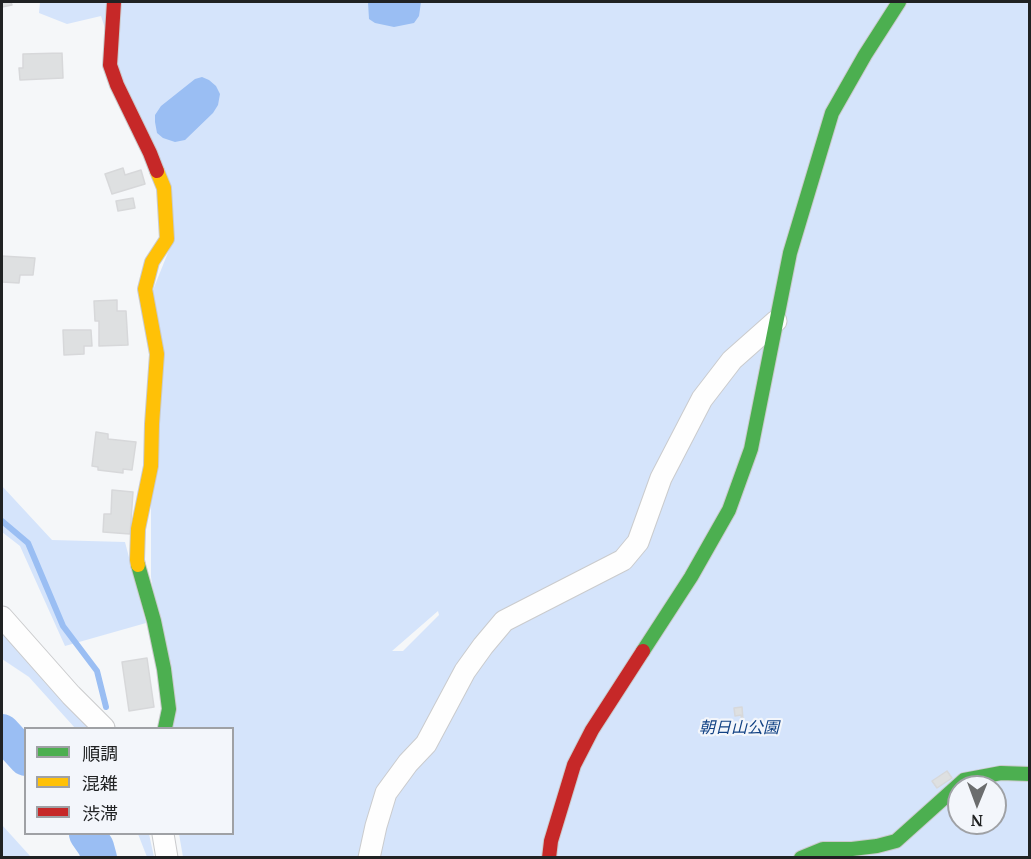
<!DOCTYPE html>
<html>
<head>
<meta charset="utf-8">
<style>
  body { margin:0 }
  #map { position:relative; width:1031px; height:859px; overflow:hidden; background:#f5f7f9; font-family:"PT Serif","Noto Sans JP",serif }
  canvas { display:block }
  .frame { position:absolute; inset:0; border:3px solid #202223; pointer-events:none }
  .legend { position:absolute; left:24px; top:727px; width:210px; height:108px; box-sizing:border-box; background:#f3f6fb; border:2px solid #9fa1a5; margin:0; padding:8px 10px; list-style:none; font-size:18px; color:#202223 }
  .legend li { display:flex; align-items:center; gap:12px; height:30px }
  .legend b { width:30px; border:2px solid #9fa1a5 }
  .north { position:absolute; left:947px; top:775px; width:60px; height:60px; box-sizing:border-box; background:#f3f6fb; border:2px solid #9fa1a5; border-radius:50%; rotate:181deg; font-size:16px; font-weight:700; line-height:24px; text-align:center; color:#202223 }
  .north::after { content:''; display:block; margin:auto; width:21px; height:27px; background:#6b6d6e; clip-path:polygon(50% 0,100% 100%,50% 72%,0 100%) }
</style>
</head>
<body>
<div id="map">
<canvas width="1031" height="859"></canvas>
<div class="frame"></div>
<ul class="legend">
<li><b style="height:8px;background:#4caf50"></b>順調</li>
<li><b style="height:8px;background:#ffc107"></b>混雑</li>
<li><b style="height:8px;background:#c62828"></b>渋滞</li>
</ul>
<div class="north">N</div>
</div>
<script>
const g = document.querySelector('canvas').getContext('2d');
g.lineJoin = 'round';
function fillPath(path, color) {
  g.fillStyle = color;
  g.fill(path, 'evenodd');
}
function shape(rows) {
  const path = new Path2D();
  for (const r of rows) {
    path.moveTo(r[0], r[1]);
    for (let i = 2; i < r.length; i += 2) path.lineTo(r[i], r[i + 1]);
  }
  return path;
}
function strokePath(path, color, width, dash) {
  g.strokeStyle = color;
  g.lineWidth = width;
  g.lineCap = dash ? 'butt' : 'round';
  g.setLineDash(dash || []);
  g.stroke(path);
}
function label(font, color, halo, rows, align = 'center') {
  g.font = font + ' "PT Serif","Noto Sans JP",serif';
  g.lineWidth = 4.5;
  g.setLineDash([]);
  g.textBaseline = 'middle';
  g.strokeStyle = halo;
  g.fillStyle = color;
  for (const [text, x, y, turn = 0] of rows) {
    g.save();
    g.translate(x, y);
    g.rotate((+turn || 0) * Math.PI / 180);
    g.textAlign = isNaN(turn) ? turn : align;
    if (halo) g.strokeText(text, 0, 0);
    g.fillText(text, 0, 0);
    g.restore();
  }
}
const green = shape([
  [40,2,1029,2,1029,857,183,857,179,834,232,834,232,728,173,728,151,577,151,295,173,240,101,16,67,24,39,13],
  [438,611,439,615,403,651,392,651],
  [959,787,995,787,995,823,959,823],
  [2,486,52,540,125,542,146,623,65,646,20,546,2,532],
  [2,632,91,728,75,728,29,677,2,659],
  [2,825,31,857,2,857],
  [138,834,149,834,154,857,147,857]
]);
const water = shape([
  [368,2,421,2,419,16,414,23,394,27,375,23,369,19],
  [202,77,209,80,216,86,220,94,218,105,213,113,185,140,175,142,163,138,157,133,155,122,155,115,161,106,195,79]
]);
const stream = shape([
  [2,521,28,543,63,626,97,671,106,707],
  [24,756,26,756]
]);
const river = shape([
  [2,732,26,758],
  [87,834,96,847,99,858]
]);
const building = shape([
  [2,2,11,2,12,5,2,7,2,2],
  [62,53,63,78,20,80,19,68,23,68,23,54,62,53],
  [123,168,125,175,141,170,145,184,112,194,105,174,123,168],
  [133,198,135,208,118,211,116,201,133,198],
  [2,256,35,258,33,275,20,275,19,283,2,282,2,256],
  [117,300,117,311,126,311,128,345,99,346,99,321,95,321,94,301,117,300],
  [63,330,91,330,92,346,84,346,84,354,64,355,63,330],
  [96,432,108,434,108,439,136,442,132,470,123,469,123,473,98,470,98,467,92,466,96,432],
  [112,490,133,492,130,534,103,532,104,514,111,514,112,490],
  [147,658,154,707,129,711,122,662,147,658],
  [742,707,743,720,742,720,741,715,735,716,734,708,742,707],
  [947,771,952,778,937,788,932,781,947,771]
]);
const street = shape([
  [2,617,71,695,104,728],
  [163,834,167,858],
  [369,858,376,826,386,793,408,763,426,744,465,671,483,646,504,621,623,560,638,542,661,478,702,399,732,360,776,321]
]);
const fast = shape([
  [138,565,154,621,164,669,169,709,165,728],
  [643,651,691,577,729,510,751,449,790,253,832,113,865,55,899,2],
  [801,858,823,849,852,849,877,846,896,841,964,780,1001,773,1030,774]
]);
const slow = shape([
  [138,565,137,560,138,529,151,466,152,424,157,354,145,289,152,262,167,239,164,188,157,171]
]);
const jam = shape([
  [114,2,110,65,117,85,150,153,157,171],
  [549,858,551,841,574,765,592,730,643,651]
]);
const parkNames = [
  ["朝日山公園",739,728]
];
fillPath(green, '#d5e4fb');
fillPath(water, '#9abef3');
strokePath(stream, '#9abef3', 6);
strokePath(river, '#9abef3', 36);
fillPath(building, '#dee0e1');
strokePath(building, '#d7d8da', 1.5);
strokePath(street, '#cacbcd', 23);
strokePath(fast, '#cacbcd', 16);
strokePath(slow, '#cacbcd', 16);
strokePath(jam, '#cacbcd', 16);
strokePath(street, '#fefefe', 21);
strokePath(fast, '#4caf50', 14);
strokePath(slow, '#ffc107', 14);
strokePath(jam, '#c62828', 14);
label('italic 16px', '#124284', '#f3f6fb', parkNames);
</script>
</body>
</html>
